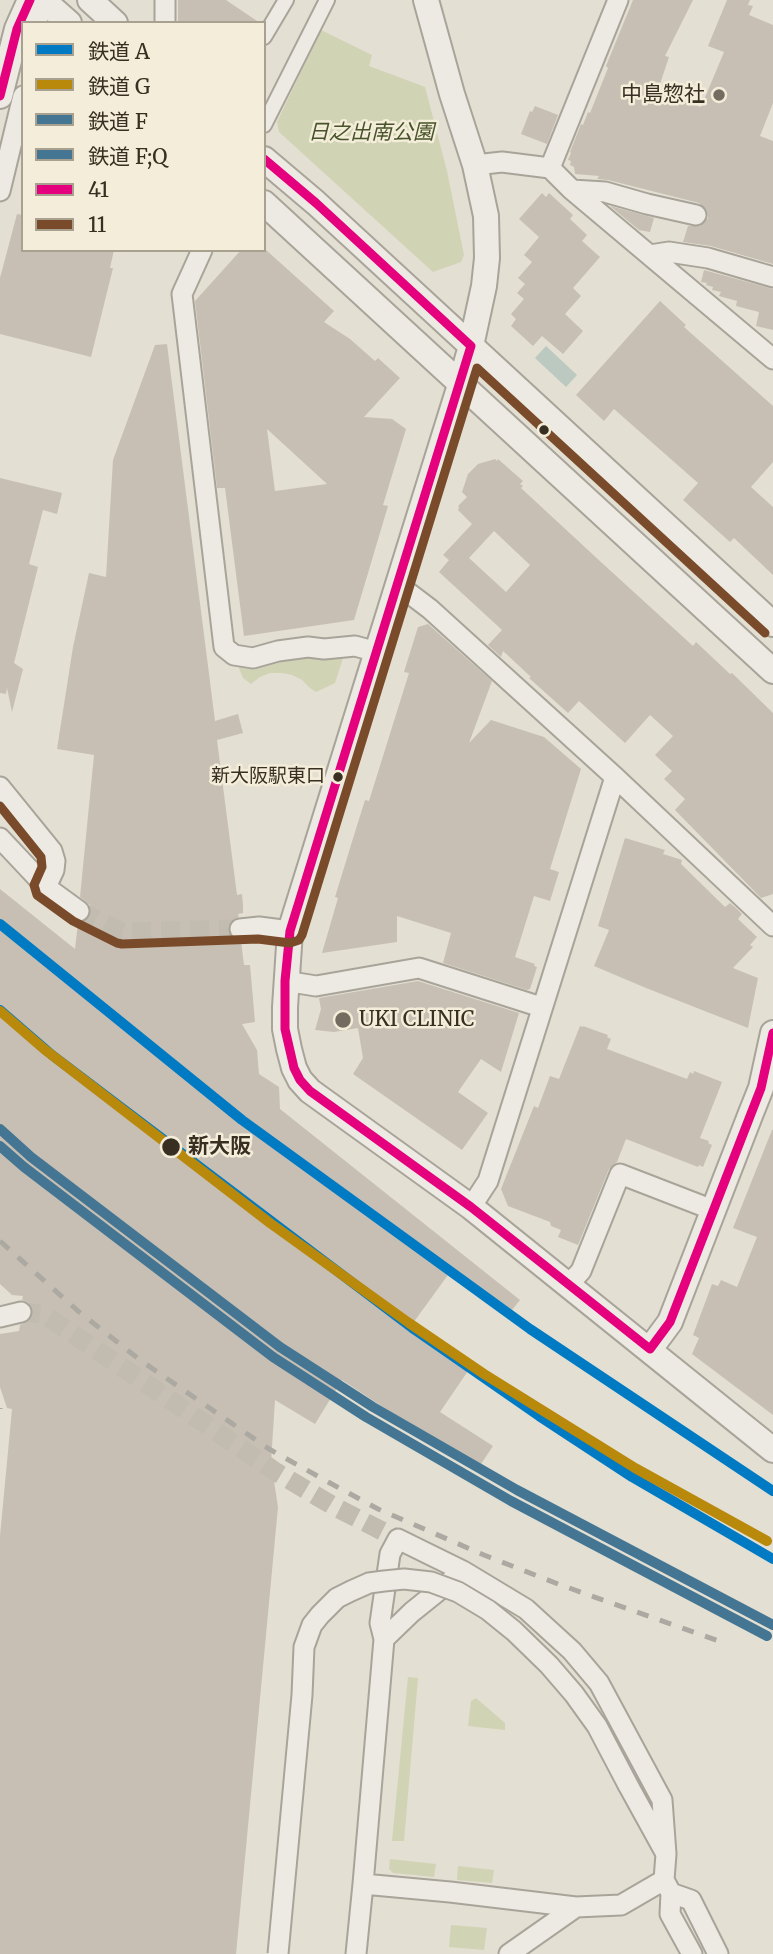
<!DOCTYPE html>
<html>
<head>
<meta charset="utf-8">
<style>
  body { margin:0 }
  #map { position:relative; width:773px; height:1954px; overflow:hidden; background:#e3dfd2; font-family:Merriweather,"Noto Sans JP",serif }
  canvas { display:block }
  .legend { position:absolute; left:21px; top:21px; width:245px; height:231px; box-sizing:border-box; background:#f3edd9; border:2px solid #a8a190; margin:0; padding:9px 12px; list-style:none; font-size:21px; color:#382e22 }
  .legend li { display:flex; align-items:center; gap:14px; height:35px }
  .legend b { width:35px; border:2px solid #a8a190 }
</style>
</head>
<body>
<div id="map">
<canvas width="773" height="1954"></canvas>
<ul class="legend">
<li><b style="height:9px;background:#007ac2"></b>鉄道 A</li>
<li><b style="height:9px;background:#b9890c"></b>鉄道 G</li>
<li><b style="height:9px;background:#447694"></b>鉄道 F</li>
<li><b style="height:9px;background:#447694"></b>鉄道 F;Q</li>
<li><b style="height:9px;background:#e5007d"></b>41</li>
<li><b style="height:9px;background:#7a4b2a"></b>11</li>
</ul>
</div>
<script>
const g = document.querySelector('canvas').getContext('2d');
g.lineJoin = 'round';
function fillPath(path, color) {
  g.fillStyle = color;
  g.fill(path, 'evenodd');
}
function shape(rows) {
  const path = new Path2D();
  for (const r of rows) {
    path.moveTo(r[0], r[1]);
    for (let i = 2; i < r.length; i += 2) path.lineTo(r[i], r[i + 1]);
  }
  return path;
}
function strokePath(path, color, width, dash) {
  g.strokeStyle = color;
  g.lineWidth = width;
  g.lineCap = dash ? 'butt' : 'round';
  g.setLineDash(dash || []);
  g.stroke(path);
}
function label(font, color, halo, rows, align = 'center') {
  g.font = font + ' Merriweather,"Noto Sans JP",serif';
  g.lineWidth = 5;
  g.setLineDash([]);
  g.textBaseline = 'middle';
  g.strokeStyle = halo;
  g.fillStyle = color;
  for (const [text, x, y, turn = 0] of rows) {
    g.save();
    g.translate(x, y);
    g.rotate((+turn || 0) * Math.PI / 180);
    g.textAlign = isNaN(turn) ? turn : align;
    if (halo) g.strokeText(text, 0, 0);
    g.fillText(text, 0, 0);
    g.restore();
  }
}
const green = shape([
  [321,30,372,55,369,66,425,87,447,171,464,255,461,262,433,272,279,132,277,122],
  [345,652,335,683,316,692,310,688,302,680,292,675,282,673,270,673,260,677,251,684,243,678,239,668,239,662],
  [408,1677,418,1678,404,1841,392,1841],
  [476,1698,505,1723,505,1730,468,1726,471,1701],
  [390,1859,436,1864,434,1877,393,1873,389,1869],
  [458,1866,494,1870,492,1883,457,1880],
  [451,1925,487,1928,484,1950,449,1947]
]);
const water = shape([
  [546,346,577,375,566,387,535,358]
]);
const building = shape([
  [178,0,226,0,260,23,178,23],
  [633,0,693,0,665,56,669,57,658,90,701,107,724,52,708,46,727,0,750,0,748,5,753,6,749,15,773,25,773,103,760,136,773,141,773,264,711,246,683,242,688,226,700,226,708,218,707,211,699,203,608,180,597,179,599,176,575,174,574,167,570,165,571,161,568,160,571,153,570,152,581,124,583,125,588,112,590,113,608,68,606,66],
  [535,106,558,115,547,144,521,134,530,111,532,112],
  [542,193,546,197,549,193,573,215,570,219,587,235,582,241,600,257,573,288,581,296,565,314,583,331,563,354,542,336,533,346,511,326,516,319,511,314,524,299,517,293,525,284,518,278,532,262,524,255,539,237,519,219],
  [610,206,654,218,650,232,639,230],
  [17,214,23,215,23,250,114,250,110,268,113,268,91,357,0,334,0,278],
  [241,250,266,250,334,311,324,322,350,339,375,361,378,358,400,378,364,417,392,419,406,429,383,505,388,506,354,620,244,636,225,488,217,488,195,301],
  [267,429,327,484,275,491],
  [704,270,773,289,773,330,756,326,759,312,736,306,737,301,719,296,721,292,712,290,713,287,706,285,707,283,701,282],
  [660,301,686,325,684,327,773,406,773,462,751,487,773,507,773,575,734,538,730,542,683,500,698,483,614,409,604,421,576,395],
  [167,344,215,721,238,714,243,733,217,740,237,895,242,894,243,905,243,913,238,914,239,917,232,920,229,925,228,931,234,940,241,941,244,965,250,965,255,1022,242,1024,257,1050,259,1074,279,1087,280,1109,520,1300,512,1310,453,1268,408,1330,468,1371,440,1412,493,1446,481,1464,389,1411,342,1380,315,1424,275,1400,271,1462,278,1507,236,1954,0,1954,0,1536,12,1409,7,1408,0,1387,0,1334,19,1331,20,1325,30,1320,33,1310,29,1303,22,1300,23,1296,12,1295,0,1284,0,889,75,949,78,923,83,922,88,919,91,912,90,905,80,897,94,755,57,749,73,647,89,573,106,577,113,460,155,345],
  [495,459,497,461,498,459,523,481,520,484,523,486,521,488,602,563,693,646,696,642,730,674,732,673,773,713,773,894,761,898,675,810,685,799,664,779,672,771,655,755,673,736,650,715,625,743,579,701,568,713,529,678,531,677,503,651,501,657,488,645,502,630,439,572,449,560,443,555,472,524,458,510,459,507,458,506,467,497,462,492,468,474,478,464],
  [494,531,530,565,506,592,469,558],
  [0,478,62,493,57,514,43,510,29,564,38,567,14,663,23,669,12,712,7,688,6,694,0,693],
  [428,624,492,681,469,743,491,720,544,737,581,769,550,869,559,872,550,901,534,896,515,957,535,964,534,966,537,967,530,989,527,990,443,963,451,933,397,916,397,942,322,953,338,898,335,897,355,832,365,800,369,801,409,673,404,672,418,627],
  [625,838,665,850,663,854,682,860,681,864,725,907,730,903,736,908,742,914,738,919,757,937,750,945,753,947,733,968,758,978,748,1028,646,988,594,966,609,930,598,926],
  [418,981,519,1013,501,1072,481,1059,458,1092,488,1113,462,1150,353,1074,363,1058,358,1028,334,1032,315,1030,321,1009,319,998],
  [580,1026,583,1027,583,1026,608,1035,607,1037,611,1039,607,1049,687,1079,690,1072,693,1074,694,1071,722,1082,700,1138,709,1141,708,1143,712,1145,703,1167,699,1165,698,1167,626,1139,617,1162,609,1169,578,1245,558,1237,561,1230,551,1226,550,1222,508,1206,501,1189,534,1106,538,1108,550,1076,559,1079],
  [772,1130,773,1130,773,1415,692,1354,699,1338,693,1335,712,1284,718,1286,721,1280,737,1287,757,1237,733,1228]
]);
const minorTunnel = shape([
  [79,911,122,932,240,929],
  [21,1312,41,1314,48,1317,276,1472,335,1507,398,1539]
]);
const pedestrian = shape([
  [264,37,286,0],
  [264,125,327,0]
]);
const minor = shape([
  [35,0,38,23],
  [165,0,165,23],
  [475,165,502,162,550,168,572,190,773,359],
  [550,168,618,0],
  [572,190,605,192,647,204,696,215],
  [0,191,23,96],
  [202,250,182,294,224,647,234,655,253,658,278,651,308,647,324,649,355,646,377,652],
  [650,255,669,252,708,258,773,277],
  [397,584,430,609,615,777,773,926],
  [0,787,52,851,55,861,54,870,46,887],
  [0,838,46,887,79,911],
  [240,929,259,927,290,931],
  [285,981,316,986,419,968,541,1007],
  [471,1207,488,1181,615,777],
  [569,1284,581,1271,620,1174,713,1210],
  [0,1317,21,1312],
  [384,1639,380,1623,390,1554,398,1539,463,1571],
  [628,1785,666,1854,664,1880,671,1893,670,1914,692,1954],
  [664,1880,621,1905,576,1907,450,1892,363,1884,384,1639,412,1612,463,1571,526,1609,572,1651,599,1683,662,1800,666,1854],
  [671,1893,691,1900,718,1954],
  [356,1954,363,1884],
  [509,1954,576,1907]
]);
const tertiary = shape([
  [43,0,69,23],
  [90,0,115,23],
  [426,0,452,94,475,165,486,216,487,258,484,286,471,346,460,385,290,931,285,1007,285,1029,289,1049,294,1068,300,1080,310,1091,471,1207,773,1450],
  [0,96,17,29,30,0],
  [264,159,316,203,773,624],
  [264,203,773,671],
  [650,1349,670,1322,751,1113,761,1088,773,1033]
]);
const rail = shape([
  [0,1241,78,1311,140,1360,269,1449,330,1483,378,1509,484,1555,558,1584,727,1644],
  [0,1408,0,1409]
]);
const minorBridge = shape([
  [278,1954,302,1695,304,1647,312,1625,320,1615,337,1598,351,1591,369,1583,384,1581,404,1579,431,1582,458,1592,488,1610,514,1631,549,1665,574,1694,597,1726,628,1785]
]);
const bus1 = shape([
  [0,96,17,29,30,0],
  [264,159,316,203,471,346,290,931,285,981,285,1029,294,1068,300,1080,310,1091,471,1207,650,1349],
  [650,1349,670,1322,761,1088,773,1033]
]);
const bus2 = shape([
  [0,806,41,857,42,867,34,885,37,895,73,921,117,943,122,944,258,939,290,943,299,940,302,935,477,368,765,633]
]);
const rail1 = shape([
  [0,924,242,1120,530,1329,773,1491],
  [0,1010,52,1055,415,1330,539,1416,632,1477,773,1559]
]);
const rail2 = shape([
  [0,1011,44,1049,270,1223,409,1323,484,1374,635,1468,767,1541]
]);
const rail3 = shape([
  [0,1129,31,1157,280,1347,373,1407,517,1490,773,1625]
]);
const rail4 = shape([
  [0,1146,24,1167,273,1357,366,1417,511,1501,767,1636]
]);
const markers = [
  [719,95,7,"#746c60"],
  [544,430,6,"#382e22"],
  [338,777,6,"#382e22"],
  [343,1020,9,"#746c60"],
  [171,1147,10,"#382e22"]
];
const busNames = [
  ["新大阪駅東口",325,777]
];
const poiNames = [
  ["中島惣社",705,95],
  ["UKI CLINIC",359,1020,"left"]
];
const parkNames = [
  ["日之出南公園",371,133]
];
const stopNames = [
  ["新大阪",188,1147]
];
fillPath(green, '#d1d3b5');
fillPath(water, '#bbc9c1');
fillPath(building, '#c7bfb3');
strokePath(minorTunnel, '#c1bcaf', 19, [19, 10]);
strokePath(pedestrian, '#a9a49a', 18);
strokePath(minor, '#a9a49a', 23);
strokePath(tertiary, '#a9a49a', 28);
strokePath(pedestrian, '#eceae2', 14);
strokePath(minor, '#eceae2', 19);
strokePath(tertiary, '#eceae2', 24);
strokePath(rail, '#aca9a2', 5, [12, 12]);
strokePath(minorBridge, '#a9a49a', 23, []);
strokePath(minorBridge, '#eceae2', 19);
strokePath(bus1, '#e5007d', 9);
strokePath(bus2, '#7a4b2a', 9);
strokePath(rail1, '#007ac2', 10);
strokePath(rail2, '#b9890c', 10);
strokePath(rail3, '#447694', 10);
strokePath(rail4, '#447694', 10);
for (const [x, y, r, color] of markers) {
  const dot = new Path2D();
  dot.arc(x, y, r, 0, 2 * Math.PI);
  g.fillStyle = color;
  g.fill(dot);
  strokePath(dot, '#f3edd9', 2.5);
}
label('19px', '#382e22', '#f3edd9', busNames, 'right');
label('21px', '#382e22', '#f3edd9', poiNames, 'right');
label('italic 21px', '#47532a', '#f3edd9', parkNames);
label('bold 21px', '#382e22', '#f3edd9', stopNames, 'left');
</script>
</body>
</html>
